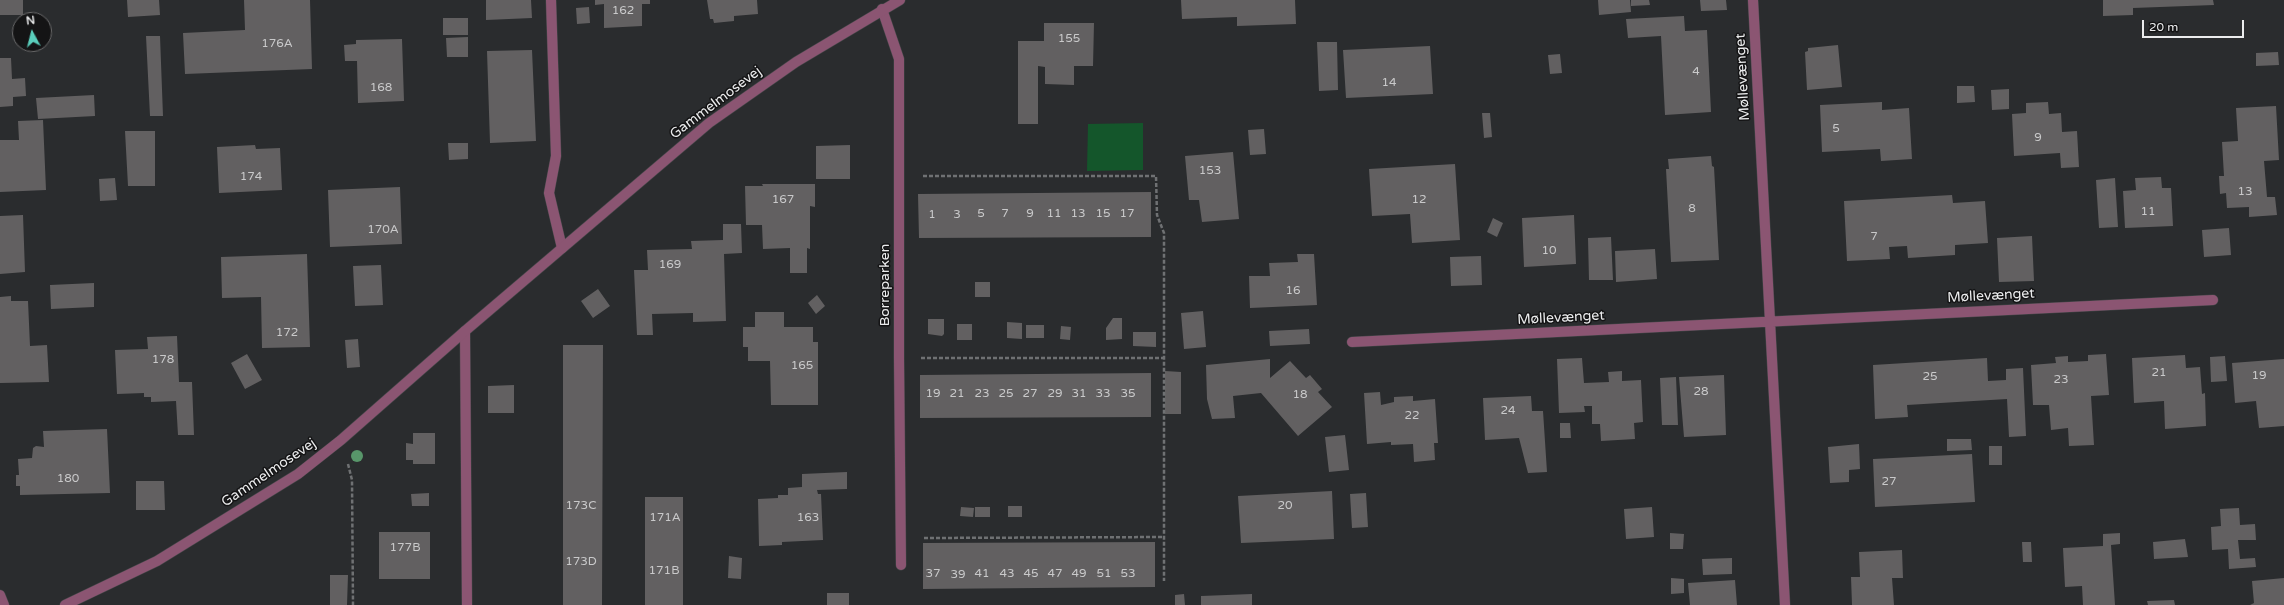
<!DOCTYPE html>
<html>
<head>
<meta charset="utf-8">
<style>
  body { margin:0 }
  #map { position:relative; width:2284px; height:605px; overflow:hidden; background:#2a2c2e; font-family:"Varela Round",sans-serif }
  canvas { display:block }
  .north { position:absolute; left:12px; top:12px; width:40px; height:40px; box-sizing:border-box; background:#141415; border:1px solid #6a6a6b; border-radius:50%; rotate:353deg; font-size:11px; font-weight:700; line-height:16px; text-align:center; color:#ebeced }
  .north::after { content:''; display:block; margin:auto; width:14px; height:18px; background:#5acebc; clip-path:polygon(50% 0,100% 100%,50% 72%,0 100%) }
  .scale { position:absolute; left:2142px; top:20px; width:102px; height:18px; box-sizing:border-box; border:2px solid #ebeced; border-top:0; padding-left:5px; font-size:12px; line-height:14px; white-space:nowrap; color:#ebeced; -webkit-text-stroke:3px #141415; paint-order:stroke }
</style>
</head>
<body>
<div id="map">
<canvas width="2284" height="605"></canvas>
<div class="north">N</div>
<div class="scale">20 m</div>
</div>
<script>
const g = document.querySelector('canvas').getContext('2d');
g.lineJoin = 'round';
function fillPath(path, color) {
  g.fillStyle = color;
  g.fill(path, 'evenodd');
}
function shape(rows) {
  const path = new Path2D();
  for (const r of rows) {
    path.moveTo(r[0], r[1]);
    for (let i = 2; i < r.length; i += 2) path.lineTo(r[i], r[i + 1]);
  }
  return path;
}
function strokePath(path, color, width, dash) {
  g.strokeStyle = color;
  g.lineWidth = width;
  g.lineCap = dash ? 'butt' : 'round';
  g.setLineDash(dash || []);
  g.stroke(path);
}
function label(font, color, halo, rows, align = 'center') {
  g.font = font + ' "Varela Round",sans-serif';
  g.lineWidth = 3;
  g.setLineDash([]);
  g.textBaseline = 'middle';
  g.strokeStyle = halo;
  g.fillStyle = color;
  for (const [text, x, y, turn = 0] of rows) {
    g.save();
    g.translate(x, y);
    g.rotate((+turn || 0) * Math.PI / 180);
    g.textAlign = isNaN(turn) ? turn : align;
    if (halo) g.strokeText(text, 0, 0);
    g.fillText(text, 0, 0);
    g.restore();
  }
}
const green = shape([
  [1143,123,1143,170,1087,171,1088,124]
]);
const building = shape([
  [0,0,23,0,23,15,0,15],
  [127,0,159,0,160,15,128,17],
  [244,0,310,0,312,69,185,74,183,33,245,30],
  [486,0,531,0,532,18,486,20],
  [595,0,650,0,650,4,642,4,642,26,604,28,604,4,595,5],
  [707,0,757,0,758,14,734,16,734,21,714,23,713,19,710,19],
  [1181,0,1295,0,1296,24,1237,26,1237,17,1182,19],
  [1598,0,1630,0,1631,12,1599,15],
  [1631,0,1649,0,1650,5,1631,6],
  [1700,0,1726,0,1727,10,1701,11],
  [2103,0,2213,0,2214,5,2133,8,2133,15,2103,16],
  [589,7,590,23,577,24,576,8],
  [1684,16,1685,31,1707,30,1711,112,1665,115,1661,36,1628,38,1626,19],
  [443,18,468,18,468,35,443,35],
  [1044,23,1094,23,1093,66,1074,66,1074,85,1045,84,1045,67,1038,66,1038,124,1018,124,1018,41,1044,41],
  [146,36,160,36,163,116,150,116],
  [468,37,468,57,447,57,446,38],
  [402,39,404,101,358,103,357,61,345,61,344,45,356,44,356,40],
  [1317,42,1337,42,1338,90,1319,91],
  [1838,45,1842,87,1807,90,1805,52,1808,51,1808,48],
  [1430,46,1433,94,1346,98,1343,50],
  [532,50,536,141,490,143,487,51],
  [2278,52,2279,65,2256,66,2256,53],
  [1560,54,1562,73,1550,74,1548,55],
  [0,58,11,58,12,79,25,78,26,96,13,97,13,106,0,107],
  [1957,86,1974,86,1975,102,1957,103],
  [2009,89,2009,109,1992,110,1991,90],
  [94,95,95,116,38,119,36,98],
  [1882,102,1882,110,1909,108,1912,159,1881,161,1880,149,1822,152,1820,105],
  [2048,102,2049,114,2061,113,2062,132,2077,131,2079,167,2061,168,2060,153,2014,156,2012,114,2026,113,2026,103],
  [2276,106,2279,160,2264,161,2267,197,2275,197,2277,215,2249,217,2249,207,2227,208,2226,193,2220,194,2219,176,2224,176,2222,142,2238,141,2236,108],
  [1482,113,1490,113,1492,137,1484,138],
  [43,120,46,190,0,192,0,140,19,140,18,121],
  [1264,129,1266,154,1250,155,1248,130],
  [125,131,155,131,155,186,128,186],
  [448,143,468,143,468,159,449,160],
  [255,145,256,149,280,148,282,190,219,193,217,147],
  [850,145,850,179,816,179,816,146],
  [1233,152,1239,219,1202,222,1199,200,1189,200,1185,156],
  [1711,156,1712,166,1714,167,1719,260,1671,262,1666,169,1669,169,1668,159],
  [1455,164,1460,240,1412,243,1410,214,1372,216,1369,169],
  [2161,177,2162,188,2171,188,2173,226,2125,228,2123,191,2136,190,2135,178],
  [115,178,117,200,100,201,99,179],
  [2115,178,2118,227,2099,228,2096,180],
  [762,184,815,184,815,207,810,206,810,249,807,248,807,273,790,273,790,248,763,249,762,225,746,225,745,186,763,186],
  [400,187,402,244,330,247,328,190],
  [1151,192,1151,237,919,238,918,194],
  [1952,195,1953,203,1985,201,1988,243,1955,245,1955,255,1908,258,1907,246,1889,247,1890,259,1847,261,1844,201],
  [23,215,25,272,0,274,0,216],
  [1574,215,1576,264,1524,267,1522,218],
  [1493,218,1503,223,1497,237,1487,232],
  [723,224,741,224,742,253,724,254,726,321,693,322,693,313,652,314,653,335,637,335,634,270,648,270,647,250,692,249,691,241,723,240],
  [2229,228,2231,255,2204,257,2202,230],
  [2032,236,2034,281,1999,282,1997,238],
  [1611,237,1613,280,1589,280,1588,238],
  [1655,249,1657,279,1616,282,1615,251],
  [307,254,310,347,262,348,261,297,222,298,221,257],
  [1297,254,1314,254,1317,305,1250,308,1249,276,1270,276,1269,263,1298,262],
  [1481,256,1482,285,1451,286,1450,257],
  [381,265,383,305,355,306,353,266],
  [975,282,990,282,990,297,975,297],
  [94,283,94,307,51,309,50,285],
  [598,289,610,306,593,318,581,301],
  [817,295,825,306,816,314,808,303],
  [11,296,11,301,28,301,30,346,47,345,49,382,0,383,0,297],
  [1203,311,1206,347,1184,349,1181,313],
  [755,312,784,312,784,327,813,327,813,342,818,342,818,405,771,405,770,361,748,361,748,347,743,347,743,327,755,327],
  [1113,318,1122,318,1122,339,1106,340,1106,328],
  [928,319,944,319,944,334,942,336,928,334],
  [1007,322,1022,323,1022,339,1007,338],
  [957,324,972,324,972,340,957,340],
  [1026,325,1044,325,1044,338,1026,338],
  [1061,326,1071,327,1070,340,1060,339],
  [1309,329,1310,344,1270,346,1269,331],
  [1133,332,1156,332,1156,347,1133,346],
  [177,336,179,382,192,382,194,435,178,435,176,401,151,402,151,397,144,397,144,393,117,394,115,350,148,349,147,337],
  [358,339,360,367,347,368,345,340],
  [563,345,603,345,602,605,563,605],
  [247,354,262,380,245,389,231,363],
  [2106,354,2109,395,2091,396,2094,445,2069,446,2068,428,2051,430,2049,405,2033,405,2031,365,2056,363,2055,357,2068,356,2068,362,2088,361,2088,355],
  [2185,355,2186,368,2200,367,2202,394,2205,393,2206,426,2165,429,2164,401,2134,403,2132,358],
  [2225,356,2227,381,2211,382,2210,357],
  [1582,358,1584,383,1609,382,1608,372,1622,371,1622,381,1641,380,1643,422,1634,423,1635,439,1601,441,1600,424,1592,424,1592,406,1584,406,1585,412,1559,413,1557,359],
  [1987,358,1988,381,2006,380,2006,369,2023,368,2026,436,2009,437,2007,399,1907,405,1908,417,1875,419,1873,365],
  [1270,359,1270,378,1290,361,1306,378,1310,375,1322,389,1318,392,1332,407,1298,436,1261,393,1233,396,1235,418,1212,419,1207,399,1206,365],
  [2284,359,2284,426,2259,428,2256,401,2235,403,2232,363],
  [1165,371,1181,372,1181,414,1165,414],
  [1151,373,1151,417,920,418,920,375],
  [1724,375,1726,435,1684,437,1679,377],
  [1676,377,1678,425,1662,425,1660,378],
  [514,385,514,413,488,413,488,386],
  [1380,392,1381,405,1394,402,1394,397,1413,396,1413,401,1435,399,1438,443,1434,443,1435,460,1414,462,1413,444,1391,445,1391,442,1367,444,1364,393],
  [1531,396,1532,411,1543,411,1547,472,1528,473,1519,438,1485,440,1483,398],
  [1560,423,1570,423,1571,438,1560,438],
  [107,429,110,493,20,495,20,486,16,486,16,475,19,475,18,459,32,458,33,448,36,446,44,447,43,431],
  [413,433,435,433,435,464,413,464,413,460,406,460,406,443,413,444],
  [1345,435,1349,470,1329,472,1325,437],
  [1947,439,1971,439,1972,450,1947,451],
  [1859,444,1860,469,1849,470,1849,482,1830,483,1828,447],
  [1989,446,2002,446,2002,465,1989,465],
  [1972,454,1975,502,1875,507,1873,459],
  [847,472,847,489,817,490,818,494,821,494,823,540,782,542,782,545,759,546,758,499,778,498,778,495,788,495,788,488,802,487,802,474],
  [136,481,164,481,165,510,136,510],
  [1332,491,1334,539,1241,543,1238,496],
  [429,493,429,506,412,506,411,494],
  [1366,493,1368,527,1352,528,1350,494],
  [645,497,683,497,683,605,645,605],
  [1008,506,1022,506,1022,517,1008,517],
  [961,507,974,508,973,517,960,516],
  [975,507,990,507,990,517,975,517],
  [1652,507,1654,537,1626,539,1624,509],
  [2239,508,2240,525,2255,524,2256,540,2238,540,2240,559,2255,558,2256,567,2229,569,2228,549,2212,550,2211,527,2221,526,2220,509],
  [379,532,430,532,430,579,379,579],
  [1670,533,1684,534,1683,549,1670,549],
  [2120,533,2120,544,2111,545,2115,605,2083,605,2082,586,2065,587,2063,548,2103,546,2103,534],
  [2185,539,2188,557,2154,559,2153,542],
  [1155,542,1155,587,923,589,923,543],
  [2022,542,2031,542,2032,562,2023,562],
  [1902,550,1903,578,1892,578,1894,605,1852,605,1851,577,1860,577,1859,552],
  [729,556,742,558,741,579,728,578],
  [1732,558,1732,574,1703,575,1702,559],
  [330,575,348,575,347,605,330,605],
  [1671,578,1684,579,1684,593,1671,594],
  [2284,578,2284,605,2250,605,2254,603,2252,581],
  [1735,580,1737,605,1690,605,1688,583],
  [827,593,849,593,849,605,827,605],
  [1184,594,1185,605,1175,605,1175,595],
  [1252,594,1252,605,1201,605,1201,596],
  [2174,600,2175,605,2148,605,2147,601]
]);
const path = shape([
  [923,176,1156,176,1157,215,1164,233,1164,581],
  [921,358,1164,358],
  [348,464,352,480,353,605],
  [924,538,1165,537]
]);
const minor = shape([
  [551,0,556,156,549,193,562,248],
  [1753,0,1785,605],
  [882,9,899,59,899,358,901,565],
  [465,331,467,605],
  [1352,342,2213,300]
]);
const tertiary = shape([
  [0,595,4,605],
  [65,605,157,561,298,474,341,440,465,331,709,123,796,62,900,0]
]);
const trees = [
  [357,456]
];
const numberNames = [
  ["162",623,11],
  ["155",1069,39],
  ["176A",277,44],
  ["4",1696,72],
  ["14",1389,83],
  ["168",381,88],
  ["5",1836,129],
  ["9",2038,138],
  ["153",1210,171],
  ["174",251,177],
  ["13",2245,192],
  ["167",783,200],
  ["12",1419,200],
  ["8",1692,209],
  ["11",2148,212],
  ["5",981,214],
  ["7",1005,214],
  ["9",1030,214],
  ["11",1054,214],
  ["13",1078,214],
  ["15",1103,214],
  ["17",1127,214],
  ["1",932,215],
  ["3",957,215],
  ["170A",383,230],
  ["7",1874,237],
  ["10",1549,251],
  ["169",670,265],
  ["16",1293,291],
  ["172",287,333],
  ["178",163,360],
  ["165",802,366],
  ["21",2159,373],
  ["19",2259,376],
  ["25",1930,377],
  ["23",2061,380],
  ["28",1701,392],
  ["19",933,394],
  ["21",957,394],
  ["23",982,394],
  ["25",1006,394],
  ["27",1030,394],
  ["29",1055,394],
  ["31",1079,394],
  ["33",1103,394],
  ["35",1128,394],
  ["18",1300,395],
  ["24",1508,411],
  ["22",1412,416],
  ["180",68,479],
  ["27",1889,482],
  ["173C",581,506],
  ["20",1285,506],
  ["171A",665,518],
  ["163",808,518],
  ["177B",405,548],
  ["173D",581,562],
  ["171B",664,571],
  ["37",933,574],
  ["41",982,574],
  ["43",1007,574],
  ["45",1031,574],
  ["47",1055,574],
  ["49",1079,574],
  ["51",1104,574],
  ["53",1128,574],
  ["39",958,575]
];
const streetNames = [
  ["Møllevænget",1743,77,-93],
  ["Gammelmosevej",716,103,-37],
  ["Borreparken",885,285,-90],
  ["Møllevænget",1991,296,-3],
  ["Møllevænget",1561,318,-3],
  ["Gammelmosevej",269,473,-34]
];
fillPath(green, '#14562b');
fillPath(building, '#626061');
strokePath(minor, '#454749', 11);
strokePath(tertiary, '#454749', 11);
strokePath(path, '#6f7173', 2.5, [4, 2]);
strokePath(minor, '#8b5572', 10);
strokePath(tertiary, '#8b5572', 10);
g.fillStyle = '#58966a';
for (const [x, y] of trees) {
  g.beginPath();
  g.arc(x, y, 6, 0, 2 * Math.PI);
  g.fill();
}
label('12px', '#c9c9ca', null, numberNames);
label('14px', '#ebeced', '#141415', streetNames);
</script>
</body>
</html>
